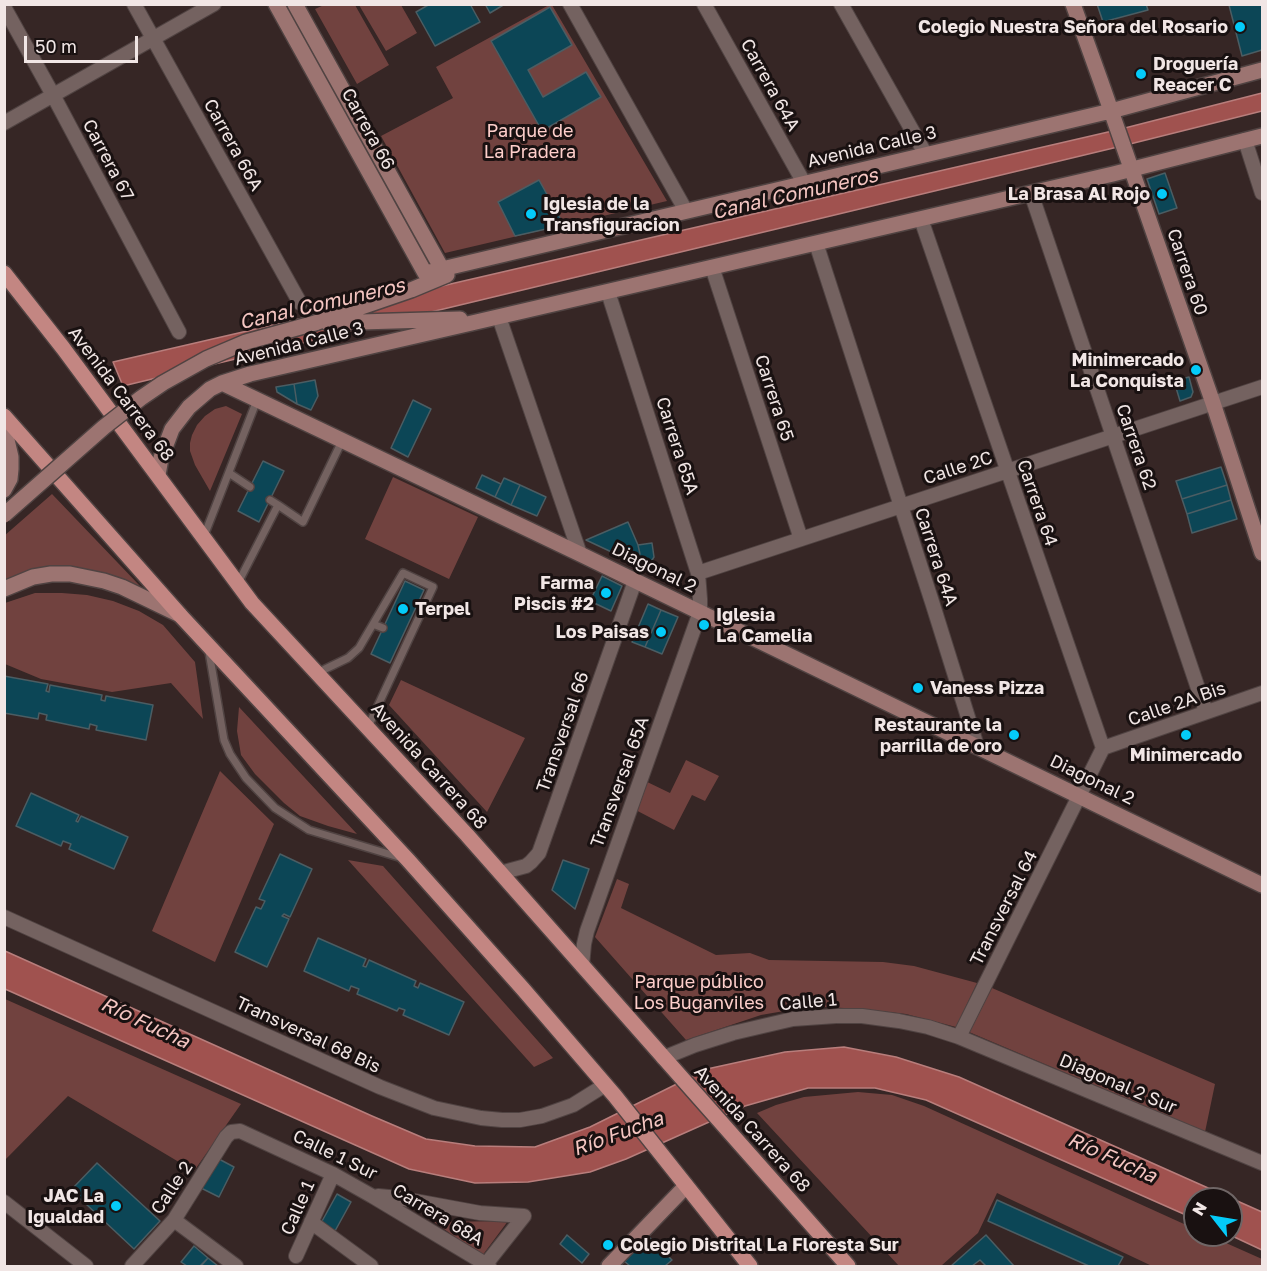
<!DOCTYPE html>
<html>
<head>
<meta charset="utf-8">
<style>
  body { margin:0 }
  #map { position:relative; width:1267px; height:1271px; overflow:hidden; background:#362625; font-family:"Golos Text",sans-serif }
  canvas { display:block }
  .frame { position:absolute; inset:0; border:6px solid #f1e6e5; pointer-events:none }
  .north { position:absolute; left:1183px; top:1187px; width:60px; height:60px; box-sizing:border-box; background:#191111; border:2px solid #6f6666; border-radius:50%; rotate:301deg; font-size:16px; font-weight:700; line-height:24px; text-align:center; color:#f1e6e5 }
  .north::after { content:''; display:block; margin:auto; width:21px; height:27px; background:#04cbf9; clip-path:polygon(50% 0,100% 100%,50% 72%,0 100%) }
  .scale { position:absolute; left:24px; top:36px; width:114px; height:27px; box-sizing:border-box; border:3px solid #f1e6e5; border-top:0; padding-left:8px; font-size:18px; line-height:21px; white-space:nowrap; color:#f1e6e5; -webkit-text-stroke:4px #191111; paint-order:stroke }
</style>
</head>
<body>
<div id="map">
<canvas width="1267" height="1271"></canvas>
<div class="frame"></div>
<div class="north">N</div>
<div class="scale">50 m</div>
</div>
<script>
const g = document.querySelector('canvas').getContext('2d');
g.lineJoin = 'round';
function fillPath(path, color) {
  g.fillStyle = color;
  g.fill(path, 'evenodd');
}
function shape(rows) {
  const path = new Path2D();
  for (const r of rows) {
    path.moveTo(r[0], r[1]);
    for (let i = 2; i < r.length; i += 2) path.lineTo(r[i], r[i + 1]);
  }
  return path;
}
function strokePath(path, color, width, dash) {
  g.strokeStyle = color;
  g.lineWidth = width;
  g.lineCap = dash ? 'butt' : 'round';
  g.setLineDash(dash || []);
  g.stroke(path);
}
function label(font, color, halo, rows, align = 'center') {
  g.font = font + ' "Golos Text",sans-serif';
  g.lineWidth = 6;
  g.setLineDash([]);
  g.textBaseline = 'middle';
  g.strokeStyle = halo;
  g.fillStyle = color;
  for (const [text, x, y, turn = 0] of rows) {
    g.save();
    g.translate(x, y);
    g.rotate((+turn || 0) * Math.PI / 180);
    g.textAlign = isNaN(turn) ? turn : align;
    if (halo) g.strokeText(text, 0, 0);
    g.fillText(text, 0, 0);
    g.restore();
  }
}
const green = shape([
  [283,5,289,5,427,253,423,256],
  [324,5,355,5,389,65,357,84,315,9],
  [359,5,401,5,417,33,386,51],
  [549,5,552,5,667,201,445,253,381,136,453,98,436,67],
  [226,406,242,414,210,491,195,465,190,451,190,443,192,435,197,425,205,416,215,409],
  [393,477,478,517,449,579,365,539],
  [52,494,140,586,117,578,69,568,44,568,18,575,5,582,4,536],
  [35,593,62,593,87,595,113,601,139,611,163,625,195,662,203,719,171,683,112,692,41,679,5,664,5,603],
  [401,680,525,738,487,812,389,705],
  [239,707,357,834,328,826,300,816,284,803,255,774,241,755,237,731],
  [686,760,719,776,705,801,692,795,674,830,628,806,639,778,670,793],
  [220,771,274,824,215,962,152,931],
  [348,860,383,866,553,1058,534,1067],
  [617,879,629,884,621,908,716,955,750,953,769,960,883,962,914,966,977,983,956,1027,906,1014,862,1009,825,1007,790,1010,761,1015,686,1040,595,937],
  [992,988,1215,1084,1205,1132,969,1032],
  [5,999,241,1104,194,1171,68,1096,5,1160],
  [858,1092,892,1095,924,1106,1195,1229,1195,1235,1208,1235,1262,1259,1262,1266,1152,1266,997,1193,978,1233,941,1266,899,1266,757,1113,776,1105,804,1097],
  [508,1221,482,1256,434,1222]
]);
const water = shape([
  [1262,93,1262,111,1126,145,123,386,113,362,1121,129,1262,93],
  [5,951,372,1116,426,1139,475,1146,535,1147,590,1127,707,1069,785,1052,844,1047,896,1057,959,1077,1262,1212,1262,1250,1230,1235,1231,1235,1231,1199,1195,1199,1195,1219,926,1100,875,1088,808,1088,745,1106,626,1159,590,1172,528,1182,475,1183,409,1169,5,989,5,951]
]);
const building = shape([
  [430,4,470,4,480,22,435,46,416,12,430,4],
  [485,4,505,4,490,13,485,4],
  [1097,4,1146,4,1148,10,1103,22,1097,4],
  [1232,4,1262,4,1262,50,1242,56,1229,5,1232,4],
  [550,7,572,45,528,70,543,97,586,72,601,97,542,131,491,41,550,7],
  [1165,173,1177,208,1159,214,1147,179,1165,173],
  [539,180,564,225,515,236,498,202,539,180],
  [1189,377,1193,392,1191,397,1180,401,1174,381,1189,377],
  [315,380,318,396,311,410,297,404,294,384,315,380],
  [294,384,297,404,277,392,276,387,294,384],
  [413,400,431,409,408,457,391,448,413,400],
  [263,461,284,471,259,522,238,511,263,461],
  [1221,467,1227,485,1182,499,1176,481,1221,467],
  [482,475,501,484,495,497,476,488,482,475],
  [504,478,520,485,511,505,495,497,504,478],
  [520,485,546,497,537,516,511,505,520,485],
  [1227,485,1231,500,1187,514,1182,499,1227,485],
  [1231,500,1237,519,1192,533,1187,514,1231,500],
  [628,522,638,545,640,554,635,563,586,540,628,522],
  [652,543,654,557,647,568,635,563,640,554,638,545,652,543],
  [602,576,622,586,611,611,590,601,602,576],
  [405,581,424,590,390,663,371,654,405,581],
  [648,604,661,610,645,647,632,642,648,604],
  [661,610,678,617,662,654,645,647,661,610],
  [4,676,48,684,46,691,49,692,50,685,102,695,101,700,105,701,106,696,153,705,146,740,96,730,97,726,90,724,89,729,46,720,47,715,39,713,38,719,4,713,4,676],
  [31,793,79,815,76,821,78,822,81,816,128,837,114,869,69,849,71,844,63,841,61,846,16,826,31,793],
  [280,854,312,869,290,917,284,914,282,916,289,919,267,967,235,952,256,907,261,909,265,901,259,899,280,854],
  [563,860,589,869,575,909,552,890,563,860],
  [318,938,366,959,363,966,366,967,369,960,416,981,414,986,418,988,420,983,464,1002,449,1035,403,1015,405,1010,399,1008,397,1011,357,994,359,989,351,986,349,991,304,971,318,938],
  [217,1158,234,1167,219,1197,201,1188,217,1158],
  [97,1163,160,1221,134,1249,71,1190,97,1163],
  [337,1194,351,1202,335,1231,321,1223,337,1194],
  [997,1200,1123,1257,1118,1266,1089,1266,988,1221,997,1200],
  [567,1235,589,1254,582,1263,560,1244,567,1235],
  [986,1235,1014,1266,986,1266,980,1260,972,1266,951,1266,986,1235],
  [649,1237,672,1260,665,1266,630,1266,624,1261,649,1237],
  [194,1246,208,1258,200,1266,187,1266,181,1262,194,1246],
  [208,1258,218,1266,201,1266,208,1258]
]);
const lane = shape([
  [229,473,250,487],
  [278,505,303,522,342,441],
  [204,536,257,400],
  [238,583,278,505,270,500],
  [373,624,383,628],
  [209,652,224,740,230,754,246,778,275,808,309,830,402,858],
  [317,673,348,658,359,648,403,573,433,587,368,727]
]);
const street = shape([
  [134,4,300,303],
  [570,4,686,211],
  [704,4,804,183],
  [841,4,926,155],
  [4,7,53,95,179,332],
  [4,123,214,4],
  [1245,140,1262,193],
  [1031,193,1206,712],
  [921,219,1103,748,959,1037],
  [816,243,933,605,977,746],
  [712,267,801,539],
  [499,317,580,554],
  [698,573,1262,387],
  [1103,748,1262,693],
  [500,873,526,866,531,862,539,853,635,581],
  [4,917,380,1087,434,1108,481,1118,502,1120,520,1120,542,1116,573,1105,605,1085],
  [582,966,584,944,587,931,700,612,700,599,698,573,608,292],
  [663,1058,695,1045,733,1033,793,1019,836,1016,862,1016,899,1021,928,1027,959,1037,1262,1163],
  [378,1196,399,1198,480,1213,524,1216],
  [4,1202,86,1266],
  [174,1220,236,1266],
  [311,1222,371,1266],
  [296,1256,333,1174],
  [486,1264,524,1216],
  [132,1266,174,1220,226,1137,231,1132,240,1131,333,1174,372,1196,489,1266]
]);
const secondary = shape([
  [276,4,425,273,1111,111,1262,70],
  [295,4,442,269],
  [1073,4,1101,82,1213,403,1262,553],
  [315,323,411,290,447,275],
  [328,323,460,319],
  [222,383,580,554,1262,885],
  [4,427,11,457,11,469,10,479,4,490],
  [158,475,161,458,172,429,189,407,210,389,222,383,250,374,476,322,1113,174,1262,136],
  [4,589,33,577,51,574,70,574,104,581,122,587,180,615],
  [609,1266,686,1186]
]);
const primary = shape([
  [4,273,63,348,252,603,467,835,848,1266],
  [4,416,180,615,408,860,523,989,615,1096,750,1266]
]);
const secondaryBridge = shape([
  [4,515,104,427,141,398,163,383,206,359,246,342,315,323]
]);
const markers = [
  [1240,27,6,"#04cbf9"],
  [1141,74,6,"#04cbf9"],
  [1162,194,6,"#04cbf9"],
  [531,214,6,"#04cbf9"],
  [1196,370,6,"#04cbf9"],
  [606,593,6,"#04cbf9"],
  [403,609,6,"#04cbf9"],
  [704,625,6,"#04cbf9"],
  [661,632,6,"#04cbf9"],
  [918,688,6,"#04cbf9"],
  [1014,735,6,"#04cbf9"],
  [1186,735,6,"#04cbf9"],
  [116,1206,6,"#04cbf9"],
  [608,1245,6,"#04cbf9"]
];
const poiNames = [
  ["Colegio Nuestra Señora del Rosario",1228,27],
  ["Droguería",1153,64,"left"],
  ["Reacer C",1153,85,"left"],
  ["La Brasa Al Rojo",1150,194],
  ["Iglesia de la",543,204,"left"],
  ["Transfiguracion",543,225,"left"],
  ["Minimercado",1184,360],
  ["La Conquista",1184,381],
  ["Farma",594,583],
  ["Piscis #2",594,604],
  ["Terpel",415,609,"left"],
  ["Iglesia",716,615,"left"],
  ["La Camelia",716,636,"left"],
  ["Los Paisas",649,632],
  ["Vaness Pizza",930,688,"left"],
  ["Restaurante la",1002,725],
  ["parrilla de oro",1002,746],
  ["Minimercado",1186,755,"center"],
  ["JAC La",104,1196],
  ["Igualdad",104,1217],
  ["Colegio Distrital La Floresta Sur",620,1245,"left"]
];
const streetNames = [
  ["Carrera 64A",770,85,61],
  ["Carrera 66",368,129,61],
  ["Carrera 66A",233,145,61],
  ["Avenida Calle 3",872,147,-13],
  ["Carrera 67",108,160,62],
  ["Carrera 60",1187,272,71],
  ["Avenida Calle 3",299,344,-14],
  ["Avenida Carrera 68",121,394,53],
  ["Carrera 65",774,398,72],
  ["Carrera 65A",677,446,72],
  ["Carrera 62",1136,447,71],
  ["Calle 2C",958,468,-18],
  ["Carrera 64",1037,503,71],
  ["Carrera 64A",936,557,72],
  ["Diagonal 2",654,568,26],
  ["Calle 2A Bis",1177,704,-19],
  ["Transversal 66",563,732,-71],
  ["Avenida Carrera 68",429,766,48],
  ["Diagonal 2",1092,780,26],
  ["Transversal 65A",620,782,-70],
  ["Transversal 64",1004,908,-63],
  ["Calle 1",808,1002,-5],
  ["Transversal 68 Bis",308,1035,25],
  ["Diagonal 2 Sur",1118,1084,23],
  ["Avenida Carrera 68",752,1129,48],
  ["Calle 1 Sur",335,1155,26],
  ["Calle 2",172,1188,-56],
  ["Calle 1",298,1208,-66],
  ["Carrera 68A",438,1215,31]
];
const parkNames = [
  ["Parque de",530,131],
  ["La Pradera",530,152],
  ["Parque público",699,982],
  ["Los Buganviles",699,1003]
];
const waterNames = [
  ["Canal Comuneros",795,194,-13],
  ["Canal Comuneros",322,304,-13],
  ["Río Fucha",145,1023,25],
  ["Río Fucha",618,1134,-20],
  ["Río Fucha",1112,1158,24]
];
fillPath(green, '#71423f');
fillPath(water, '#a0524f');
strokePath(water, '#b87e7c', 1.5);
fillPath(building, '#0c4656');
strokePath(building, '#4b5d63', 1.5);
strokePath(lane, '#504342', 10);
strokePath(street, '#504342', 16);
strokePath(secondary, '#504342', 18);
strokePath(primary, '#504342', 18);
strokePath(lane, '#746260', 7);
strokePath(street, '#746260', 14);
strokePath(secondary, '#9c7471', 15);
strokePath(primary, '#c38682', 15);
strokePath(secondaryBridge, '#504342', 18, []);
strokePath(secondaryBridge, '#9c7471', 15);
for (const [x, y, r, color] of markers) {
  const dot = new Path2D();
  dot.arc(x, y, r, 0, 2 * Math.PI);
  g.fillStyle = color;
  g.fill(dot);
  strokePath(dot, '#191111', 2);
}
label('bold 18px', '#f1e6e5', '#191111', poiNames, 'right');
label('18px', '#f1e6e5', '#191111', streetNames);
label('18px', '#fecfcb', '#191111', parkNames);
label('italic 20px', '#f5c6c2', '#191111', waterNames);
</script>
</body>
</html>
